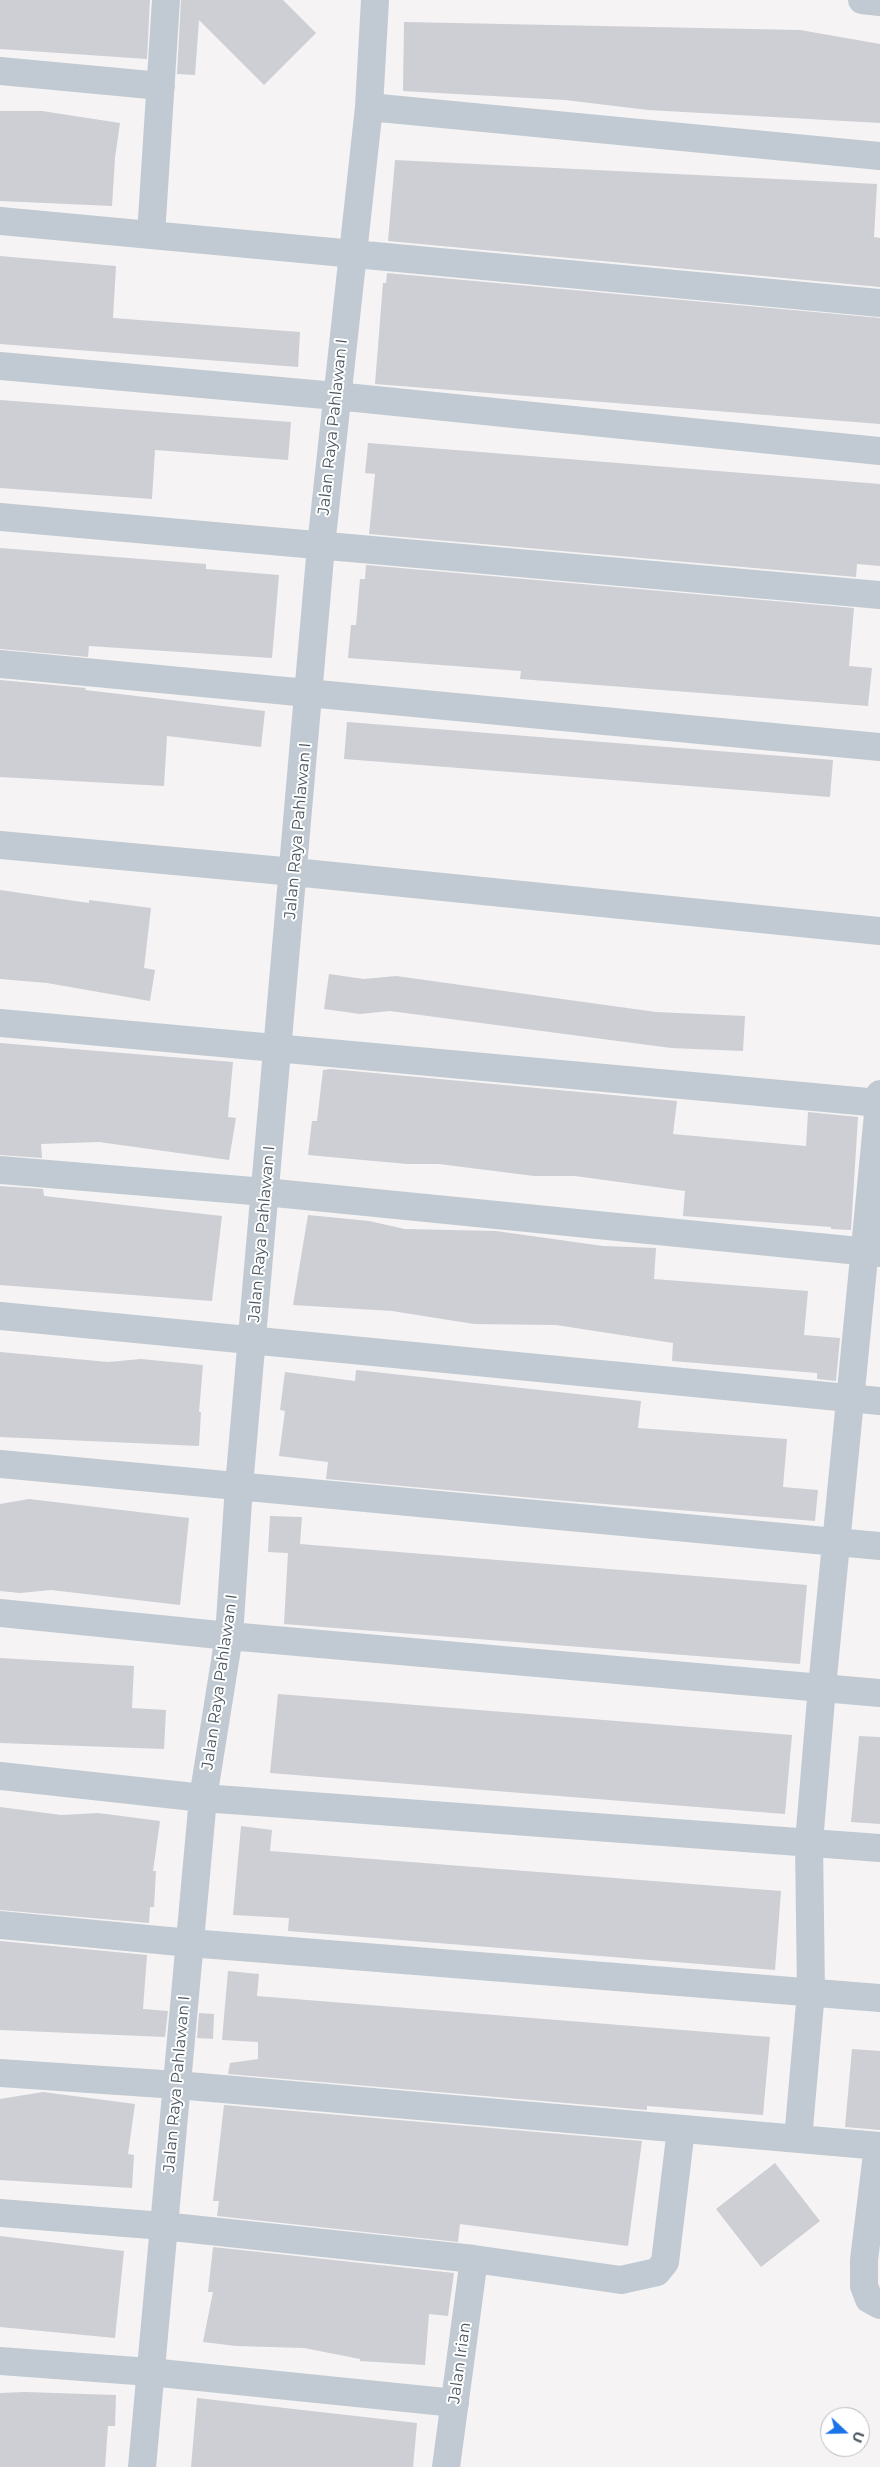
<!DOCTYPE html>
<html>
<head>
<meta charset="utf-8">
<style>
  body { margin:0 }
  #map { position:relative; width:880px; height:2467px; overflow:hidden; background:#f5f3f3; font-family:Montserrat,sans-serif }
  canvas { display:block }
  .north { position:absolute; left:820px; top:2407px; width:50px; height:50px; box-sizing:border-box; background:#fff; border:1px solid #b7bbc0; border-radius:50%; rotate:111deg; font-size:14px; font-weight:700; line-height:20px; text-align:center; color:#4a5661 }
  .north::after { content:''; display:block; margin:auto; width:18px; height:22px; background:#1a73e8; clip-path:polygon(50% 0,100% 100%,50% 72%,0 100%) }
</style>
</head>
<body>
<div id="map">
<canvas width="880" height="2467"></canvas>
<div class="north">U</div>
</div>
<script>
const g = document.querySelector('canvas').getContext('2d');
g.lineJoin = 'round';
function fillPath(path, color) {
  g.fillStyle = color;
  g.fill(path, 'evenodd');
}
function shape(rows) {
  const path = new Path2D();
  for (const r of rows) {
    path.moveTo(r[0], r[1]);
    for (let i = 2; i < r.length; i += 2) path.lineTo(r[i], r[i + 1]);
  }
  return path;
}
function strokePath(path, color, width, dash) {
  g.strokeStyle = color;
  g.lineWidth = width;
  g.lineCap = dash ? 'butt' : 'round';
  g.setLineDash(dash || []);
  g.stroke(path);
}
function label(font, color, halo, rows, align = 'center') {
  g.font = font + ' Montserrat,sans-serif';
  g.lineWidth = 4;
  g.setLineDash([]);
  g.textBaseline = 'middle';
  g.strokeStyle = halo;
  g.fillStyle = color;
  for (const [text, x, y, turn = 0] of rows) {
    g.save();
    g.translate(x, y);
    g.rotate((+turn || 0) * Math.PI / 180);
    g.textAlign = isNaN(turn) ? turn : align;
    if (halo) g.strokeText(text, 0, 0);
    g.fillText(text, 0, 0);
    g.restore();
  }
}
const building = shape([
  [0,0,150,0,147,59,0,49],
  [181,0,283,0,316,33,264,85,199,20,195,75,177,74],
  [404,22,800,30,880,44,880,123,648,110,565,100,403,91],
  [0,111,42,111,120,123,115,158,112,206,0,201],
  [395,160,877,184,874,237,880,238,880,287,388,241],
  [0,256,116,266,113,318,300,332,298,367,0,344],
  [387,273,880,318,880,424,375,384,383,283,386,283],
  [0,400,291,422,288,460,155,450,152,499,0,488],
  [368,443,880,484,880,566,857,564,856,577,369,534,375,474,365,473],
  [0,548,206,564,206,569,279,575,272,658,89,646,88,657,0,649],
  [366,565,854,608,849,666,872,668,868,706,520,679,521,671,348,658,351,625,356,625,360,579,365,579],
  [0,680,86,688,85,690,265,711,261,747,167,736,164,786,0,777],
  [347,722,833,760,830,797,344,759],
  [0,890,89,903,89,900,151,908,144,968,155,970,150,1001,47,983,0,979],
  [329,974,364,979,396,976,656,1012,745,1016,743,1051,671,1048,390,1011,360,1014,324,1009],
  [0,1043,233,1062,228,1117,236,1118,229,1160,99,1142,41,1144,42,1158,0,1155],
  [331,1069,677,1101,673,1134,716,1138,806,1146,808,1112,858,1117,851,1230,831,1229,831,1227,683,1216,685,1191,575,1176,534,1176,439,1164,407,1164,308,1155,312,1121,317,1121,323,1070],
  [0,1186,43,1189,44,1196,222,1216,212,1301,0,1285],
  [308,1215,369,1221,405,1229,496,1231,603,1246,656,1248,654,1279,808,1291,804,1335,840,1338,836,1381,817,1379,817,1373,672,1361,673,1343,556,1325,474,1324,392,1311,293,1305],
  [0,1352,108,1362,141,1359,203,1365,199,1412,201,1412,199,1446,0,1437],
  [356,1370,641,1401,638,1428,787,1439,783,1487,818,1490,815,1521,567,1501,326,1479,328,1462,279,1456,285,1411,280,1410,285,1372,355,1381],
  [29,1499,189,1518,180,1605,51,1590,20,1593,0,1591,0,1504],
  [270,1516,302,1517,300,1544,807,1585,800,1664,284,1624,288,1553,268,1552],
  [0,1658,134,1666,132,1708,166,1710,164,1749,0,1743],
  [278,1694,792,1735,785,1814,270,1773],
  [859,1736,880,1737,880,1824,851,1822],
  [0,1807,61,1815,98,1813,160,1821,153,1871,156,1871,154,1907,150,1907,149,1923,0,1910],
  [241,1826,272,1830,270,1851,781,1891,775,1970,288,1931,289,1918,233,1915],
  [0,1941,147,1955,143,2009,168,2011,165,2037,0,2030],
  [228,1971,259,1974,257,1996,770,2037,763,2115,647,2106,647,2110,228,2074,230,2063,258,2059,258,2042,222,2040],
  [199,2013,214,2014,213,2039,197,2038],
  [852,2049,880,2051,880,2130,845,2127],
  [43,2092,135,2104,128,2154,134,2155,132,2188,0,2180,0,2099],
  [224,2105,642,2141,628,2246,460,2224,458,2242,217,2216,219,2201,213,2201],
  [775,2163,820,2221,761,2267,716,2209],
  [0,2236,124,2251,115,2338,0,2327],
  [213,2247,454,2273,448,2316,429,2314,425,2365,360,2361,360,2359,304,2348,236,2346,203,2342,213,2292,208,2292],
  [25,2392,116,2395,115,2426,108,2426,105,2467,0,2467,0,2393],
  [197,2398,417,2423,413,2467,191,2467]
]);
const minor = shape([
  [862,0,880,2],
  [0,71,161,86],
  [369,107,880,156],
  [0,221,880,303],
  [151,235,166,0],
  [0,366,336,396,880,451],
  [0,517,880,595],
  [0,664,880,747],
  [0,845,294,872,880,931],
  [0,1023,880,1103],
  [0,1170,265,1192,880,1253],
  [0,1316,880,1401],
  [0,1464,880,1546],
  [0,1613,229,1636,880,1693],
  [0,1776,203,1798,880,1848],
  [0,1925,190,1943,880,1998],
  [0,2073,177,2085,880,2146],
  [798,2139,811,1992,809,1842,822,1687,880,1094],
  [878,2146,864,2260,864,2286,869,2299,880,2305],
  [0,2213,163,2226,474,2259,621,2280,657,2272,665,2262,681,2129],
  [0,2361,150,2372,455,2403],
  [142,2467,203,1798,229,1636,239,1486,321,546,369,107,375,0],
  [446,2467,474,2259]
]);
const streetNames = [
  ["Jalan Raya Pahlawan I",333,427,-84],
  ["Jalan Raya Pahlawan I",298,831,-85],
  ["Jalan Raya Pahlawan I",262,1234,-85],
  ["Jalan Raya Pahlawan I",220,1682,-82],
  ["Jalan Raya Pahlawan I",177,2084,-85],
  ["Jalan Irian",460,2363,-82]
];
fillPath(building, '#cdcfd5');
strokePath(minor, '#c1cad2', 28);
label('16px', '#4a5661', '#fff', streetNames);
</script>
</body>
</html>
